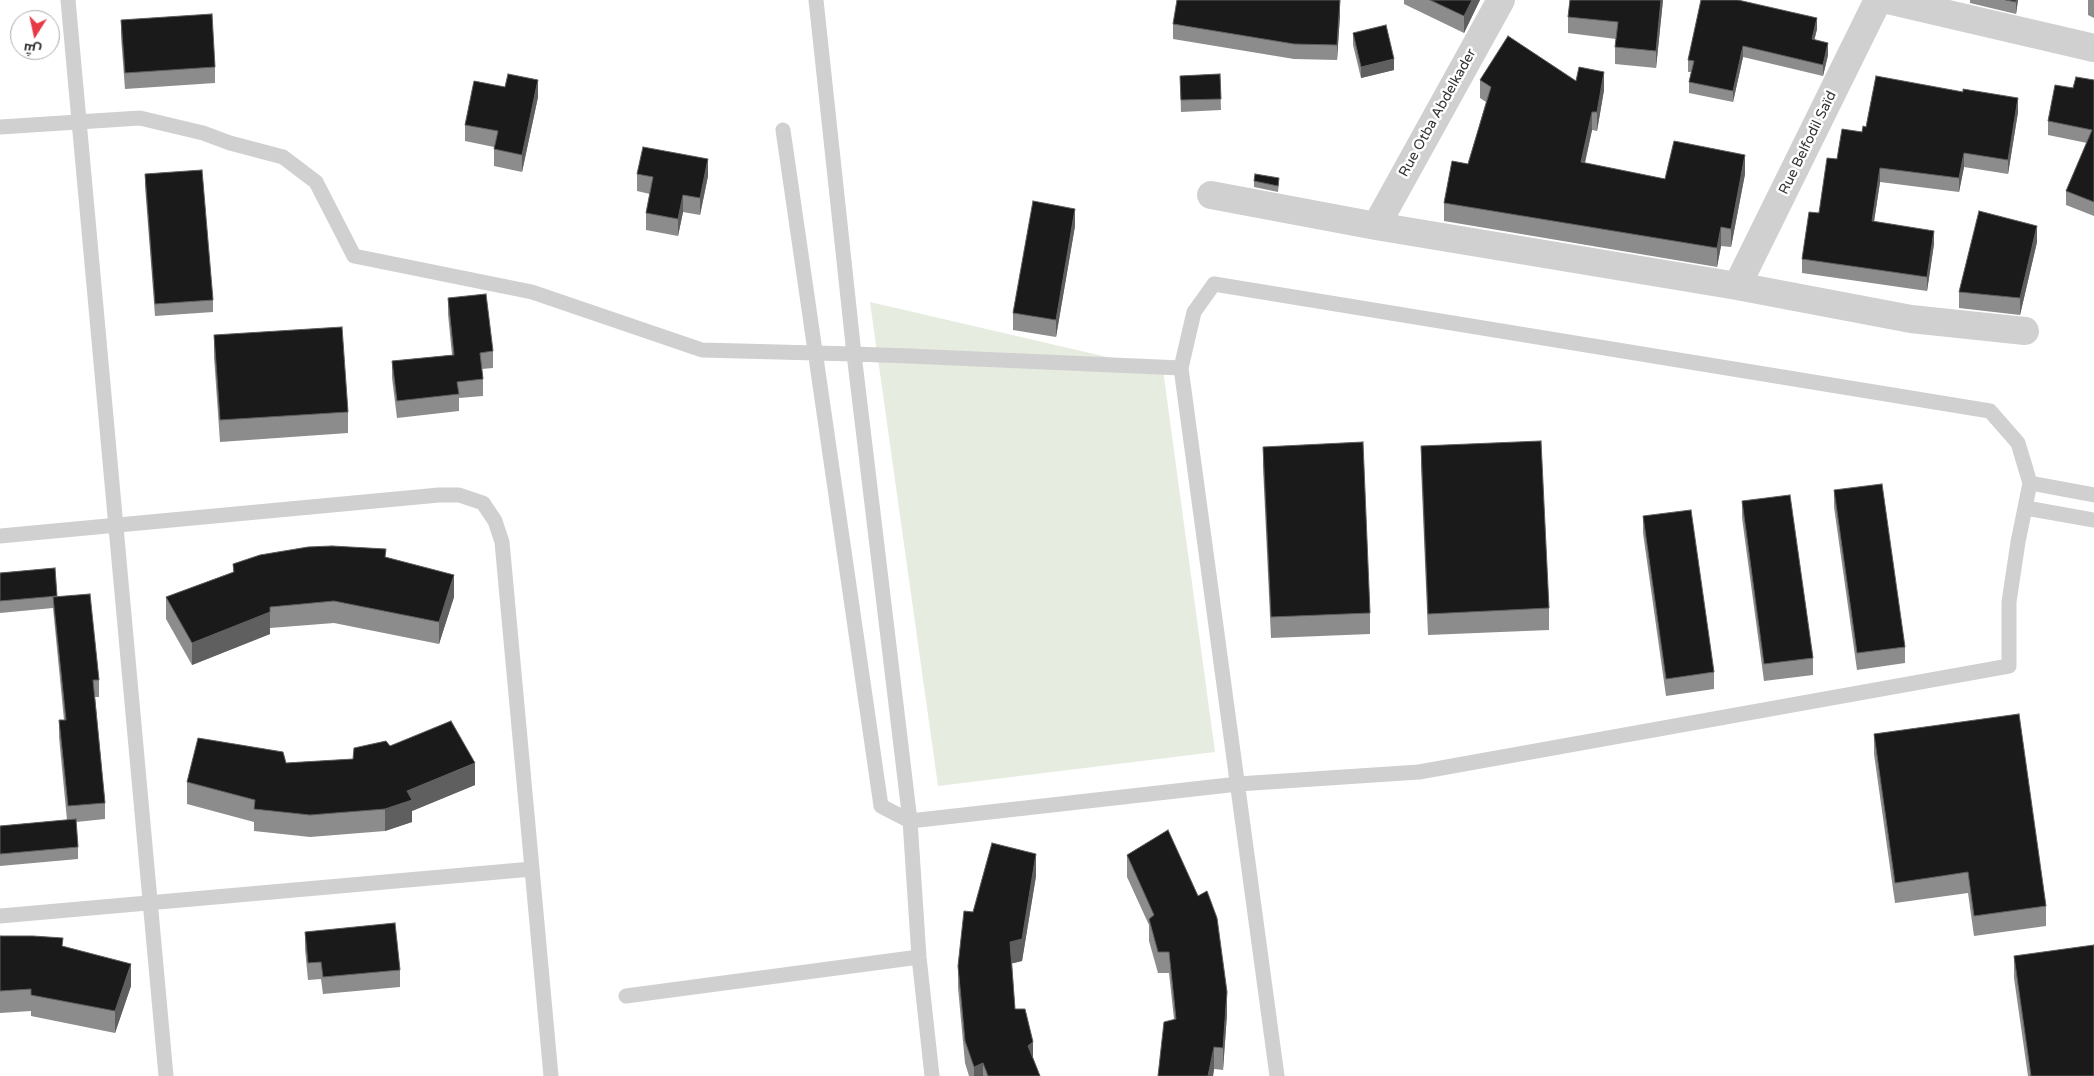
<!DOCTYPE html>
<html>
<head>
<meta charset="utf-8">
<style>
  body { margin:0 }
  #map { position:relative; width:2094px; height:1076px; overflow:hidden; background:#fff; font-family:"Varela Round",Cairo,sans-serif }
  canvas { display:block }
  .north { position:absolute; left:10px; top:10px; width:50px; height:50px; box-sizing:border-box; background:#fff; border:1px solid #adadad; border-radius:50%; rotate:190deg; font-size:14px; font-weight:700; line-height:20px; text-align:center; color:#333 }
  .north::after { content:''; display:block; margin:auto; width:18px; height:22px; background:#e63946; clip-path:polygon(50% 0,100% 100%,50% 72%,0 100%) }
</style>
</head>
<body>
<div id="map">
<canvas width="2094" height="1076"></canvas>
<div class="north">ش</div>
</div>
<script>
const g = document.querySelector('canvas').getContext('2d');
g.lineJoin = 'round';
function fillPath(path, color) {
  g.fillStyle = color;
  g.fill(path, 'evenodd');
}
function shape(rows) {
  const path = new Path2D();
  for (const r of rows) {
    path.moveTo(r[0], r[1]);
    for (let i = 2; i < r.length; i += 2) path.lineTo(r[i], r[i + 1]);
  }
  return path;
}
function strokePath(path, color, width, dash) {
  g.strokeStyle = color;
  g.lineWidth = width;
  g.lineCap = dash ? 'butt' : 'round';
  g.setLineDash(dash || []);
  g.stroke(path);
}
function label(font, color, halo, rows, align = 'center') {
  g.font = font + ' "Varela Round",sans-serif';
  g.lineWidth = 5;
  g.setLineDash([]);
  g.textBaseline = 'middle';
  g.strokeStyle = halo;
  g.fillStyle = color;
  for (const [text, x, y, turn = 0] of rows) {
    g.save();
    g.translate(x, y);
    g.rotate((+turn || 0) * Math.PI / 180);
    g.textAlign = isNaN(turn) ? turn : align;
    if (halo) g.strokeText(text, 0, 0);
    g.fillText(text, 0, 0);
    g.restore();
  }
}
const green = shape([
  [870,302,1163,370,1215,752,938,786]
]);
const service = shape([
  [68,0,166,1076],
  [816,0,854,354,910,821,919,957,932,1076],
  [0,127,140,118,203,133,230,143,283,157,316,182,354,256,532,292,702,350,854,354,909,356,1181,368,1194,312,1214,284,1990,411,2018,443,2030,483,2018,542,2009,602,2009,666,1419,772,1238,784,910,821,881,806,783,130],
  [1181,368,1277,1076],
  [2030,483,2094,495],
  [2026,508,2094,520],
  [0,536,439,495,459,495,483,503,495,521,502,542,551,1076],
  [0,916,532,869],
  [626,996,919,957]
]);
const minor = shape([
  [1888,0,2094,48],
  [1211,195,1376,226,1737,286,1911,319,2025,331],
  [1376,226,1501,0],
  [1737,286,1878,0]
]);
const wall = shape([
  [1404,0,1480,0,1464,33,1404,4],
  [1570,0,1663,0,1656,68,1615,64,1615,47,1616,39,1568,33,1568,17],
  [1701,0,1817,29,1814,40,1828,55,1823,76,1743,57,1733,102,1689,93,1689,82,1691,72,1688,72,1688,60],
  [1970,0,2018,0,2016,14,1970,3],
  [2088,0,2094,0,2094,18,2088,15],
  [1340,15,1337,60,1294,59,1173,39,1173,24],
  [121,20,215,67,215,83,125,89,121,37],
  [1353,33,1394,70,1361,78,1353,45],
  [1220,74,1221,110,1181,112,1180,76],
  [1480,80,1576,81,1604,90,1597,131,1592,130,1585,163,1665,179,1745,174,1731,247,1721,246,1717,267,1444,221,1444,203,1468,164,1486,102,1480,98],
  [2094,80,2094,216,2066,205,2066,191,2087,143,2048,135,2048,121,2073,88],
  [505,87,538,97,522,172,494,166,494,147,465,141,465,125],
  [2018,112,2008,174,1964,167,1959,192,1880,182,1874,221,1934,244,1927,291,1802,273,1802,259,1837,159,1866,127],
  [145,174,213,300,213,312,155,316,145,186],
  [637,174,708,176,700,215,683,212,678,236,646,230,646,213,650,194,637,191],
  [1254,181,1279,183,1278,192,1254,187],
  [1075,226,1056,337,1013,330,1013,313],
  [2037,242,2020,315,1959,308,1959,292],
  [448,298,493,351,493,368,482,369,483,379,483,396,459,398,459,411,397,418,392,378,392,361,452,355,448,314],
  [214,335,348,412,348,433,220,442,214,357],
  [1421,446,1549,608,1549,630,1428,635,1421,468],
  [1263,447,1370,613,1370,634,1271,638,1263,468],
  [1834,490,1905,647,1905,663,1857,670,1834,507],
  [1742,501,1813,658,1813,675,1764,681,1742,518],
  [1643,516,1714,672,1714,689,1666,696,1643,533],
  [386,557,454,597,439,644,334,623,270,628,270,634,192,665,166,619,166,597,233,572,233,564],
  [55,568,57,597,99,680,99,697,95,697,105,803,105,819,76,822,78,847,78,859,0,866,0,826,67,820,59,737,59,720,64,720,53,608,0,613,0,573],
  [1874,734,2046,906,2046,926,1974,936,1968,893,1895,903,1874,754],
  [390,746,475,785,412,811,412,822,385,831,310,837,254,831,254,822,187,804,187,782,286,763,353,759],
  [1127,855,1227,1014,1223,1070,1214,1069,1213,1076,1158,1076,1174,1019,1169,973,1158,973,1149,941,1149,925,1127,877],
  [1036,876,1022,961,1012,963,1015,1009,1040,1076,969,1076,965,1063,958,988,958,966,973,912],
  [305,932,400,970,400,987,323,994,321,979,308,980,305,949],
  [0,936,63,947,131,986,115,1033,31,1016,31,1011,0,1013],
  [2014,956,2094,1076,2028,1076,2014,978]
]);
const shadedWall = shape([
  [1340,0,1340,15,1337,60,1337,45],
  [1472,0,1480,0,1464,33,1464,16],
  [1661,0,1663,0,1656,68,1656,51],
  [2016,0,2018,0,2016,14],
  [1817,18,1817,29,1812,50,1812,39],
  [1828,43,1828,55,1823,76,1823,65],
  [1743,46,1743,57,1733,102,1733,91],
  [1394,59,1394,70,1361,78,1361,67],
  [1604,72,1604,90,1597,131,1597,112],
  [538,80,538,97,522,172,522,155],
  [2018,98,2018,112,2008,174,2008,160],
  [1592,112,1592,130,1581,180,1581,162],
  [1964,153,1964,167,1959,192,1959,178],
  [1745,155,1745,174,1731,247,1731,229],
  [708,159,708,176,700,215,700,198],
  [1880,168,1880,182,1872,235,1872,221],
  [683,195,683,212,678,236,678,219],
  [1075,209,1075,226,1056,337,1056,320],
  [2037,226,2037,242,2020,315,2020,298],
  [1721,227,1721,246,1717,267,1717,248],
  [1934,231,1934,244,1927,291,1927,277],
  [454,575,454,597,439,644,439,622],
  [270,612,270,634,192,665,192,643],
  [475,763,475,785,412,811,412,822,385,831,385,809,407,791],
  [1036,854,1036,876,1022,961,1010,964,1010,942],
  [131,964,131,986,115,1033,115,1011],
  [1227,992,1227,1014,1223,1070,1223,1048],
  [1033,1042,1033,1064,1028,1046],
  [1214,1047,1214,1069,1213,1076,1208,1076],
  [983,1063,983,1076,974,1076,974,1067]
]);
const building = shape([
  [1177,0,1340,0,1337,45,1294,44,1173,24,1177,0],
  [1430,0,1472,0,1464,16,1430,0],
  [1570,0,1661,0,1656,51,1615,47,1618,22,1568,17,1570,0],
  [1701,0,1738,0,1817,18,1812,39,1828,43,1823,65,1743,46,1733,91,1689,82,1694,61,1688,60,1701,0],
  [2006,0,2016,0,2016,2,2006,0],
  [212,14,215,67,125,73,121,20,212,14],
  [1386,25,1394,59,1361,67,1353,33,1386,25],
  [1508,36,1576,81,1579,67,1604,72,1597,112,1592,112,1581,162,1665,179,1674,141,1745,155,1731,229,1721,227,1717,248,1444,203,1452,161,1468,164,1491,87,1480,80,1508,36],
  [508,74,538,80,522,155,494,149,498,131,465,125,474,81,505,87,508,74],
  [1220,74,1221,99,1181,100,1180,76,1220,74],
  [1876,76,1963,92,1963,89,2018,98,2008,160,1964,153,1959,178,1880,168,1872,221,1934,231,1927,277,1802,259,1809,212,1819,213,1827,158,1837,159,1842,129,1862,132,1863,126,1866,127,1876,76],
  [2076,77,2094,80,2094,202,2066,191,2092,130,2048,121,2055,85,2073,88,2076,77],
  [643,147,708,159,700,198,683,195,678,219,646,213,653,177,637,174,643,147],
  [202,170,213,300,155,304,145,174,202,170],
  [1255,174,1279,178,1278,186,1254,181,1255,174],
  [1033,201,1075,209,1056,320,1013,313,1033,201],
  [1979,211,2037,226,2020,298,1959,292,1979,211],
  [486,294,493,351,480,353,483,379,457,382,459,394,397,401,392,361,454,355,448,298,486,294],
  [342,327,348,412,220,420,214,335,342,327],
  [1541,441,1549,608,1428,614,1421,446,1541,441],
  [1363,442,1370,613,1271,617,1263,447,1363,442],
  [1882,484,1905,647,1857,653,1834,490,1882,484],
  [1790,495,1813,658,1764,664,1742,501,1790,495],
  [1691,510,1714,672,1666,679,1643,516,1691,510],
  [332,546,386,549,385,557,454,575,439,622,334,601,270,607,270,612,192,643,166,597,234,572,233,564,260,555,308,547,332,546],
  [55,568,57,596,0,601,0,573,55,568],
  [90,594,99,680,93,680,105,803,68,806,59,720,66,720,53,597,90,594],
  [2019,714,2046,906,1974,916,1968,872,1895,883,1874,734,2019,714],
  [451,721,475,763,407,791,412,800,385,809,310,815,254,809,255,800,187,782,198,738,283,752,286,763,353,759,354,748,386,741,390,746,451,721],
  [76,819,78,847,0,854,0,826,76,819],
  [1168,830,1198,896,1207,891,1217,918,1227,992,1223,1048,1214,1047,1208,1076,1158,1076,1164,1022,1176,1019,1169,952,1158,952,1149,919,1154,915,1127,855,1168,830],
  [992,843,1036,854,1022,939,1010,942,1015,1009,1025,1009,1033,1042,1028,1046,1040,1076,988,1076,983,1063,974,1067,965,1041,958,966,964,911,973,912,992,843],
  [395,923,400,970,323,977,321,962,308,963,305,932,395,923],
  [0,936,33,936,63,938,62,946,131,964,115,1011,31,995,31,989,0,991,0,936],
  [2094,945,2094,1076,2031,1076,2014,956,2094,945]
]);
const streetNames = [
  ["Rue Otba Abdelkader",1438,113,-61],
  ["Rue Belfodil Saïd",1808,143,-64]
];
fillPath(green, '#e6ecdf');
strokePath(service, '#d0d0d0', 15);
strokePath(minor, '#d0d0d0', 28);
fillPath(wall, '#8c8c8c');
fillPath(shadedWall, '#5f5f5f');
fillPath(building, '#1a1a1a');
strokePath(building, '#5f5f5f', 1);
label('14px', '#333', '#fff', streetNames);
</script>
</body>
</html>
